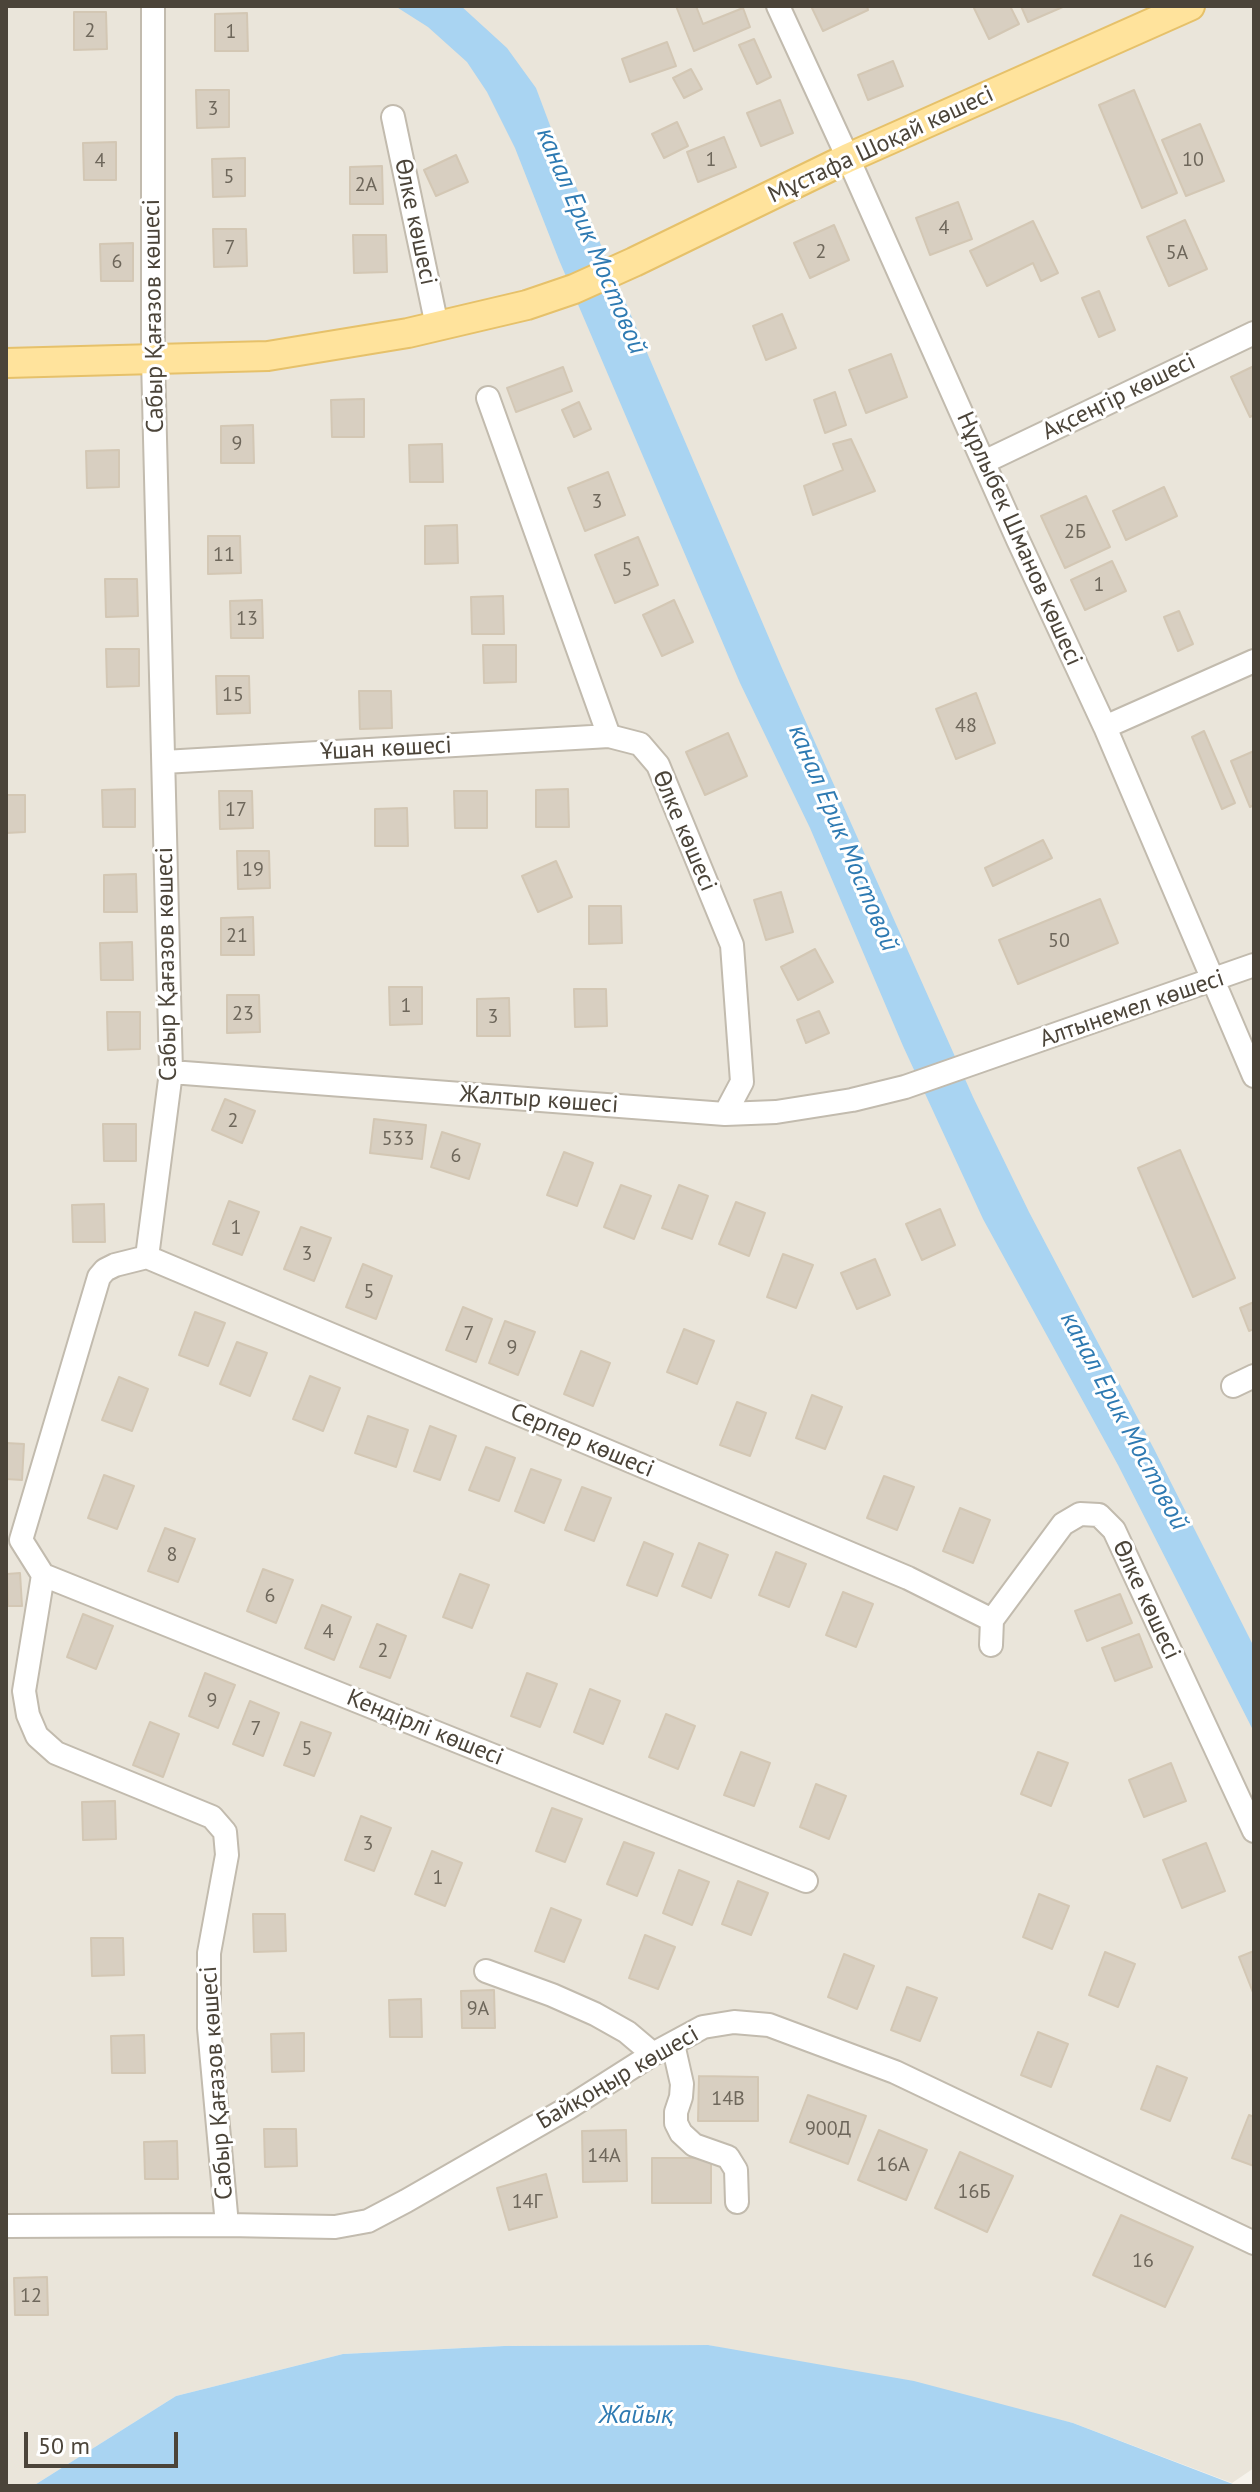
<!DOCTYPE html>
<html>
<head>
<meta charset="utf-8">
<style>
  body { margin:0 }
  #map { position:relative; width:1260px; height:2492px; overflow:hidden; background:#f6f3ec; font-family:"PT Sans",sans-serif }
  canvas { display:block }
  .frame { position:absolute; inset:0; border:8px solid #4b4439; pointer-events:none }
  .scale { position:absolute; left:24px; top:2432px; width:154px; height:36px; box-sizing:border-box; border:4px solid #4b4439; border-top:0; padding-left:10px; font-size:24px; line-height:28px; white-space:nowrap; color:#4b4439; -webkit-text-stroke:6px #fff; paint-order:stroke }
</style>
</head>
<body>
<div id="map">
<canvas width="1260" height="2492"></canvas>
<div class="frame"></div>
<div class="scale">50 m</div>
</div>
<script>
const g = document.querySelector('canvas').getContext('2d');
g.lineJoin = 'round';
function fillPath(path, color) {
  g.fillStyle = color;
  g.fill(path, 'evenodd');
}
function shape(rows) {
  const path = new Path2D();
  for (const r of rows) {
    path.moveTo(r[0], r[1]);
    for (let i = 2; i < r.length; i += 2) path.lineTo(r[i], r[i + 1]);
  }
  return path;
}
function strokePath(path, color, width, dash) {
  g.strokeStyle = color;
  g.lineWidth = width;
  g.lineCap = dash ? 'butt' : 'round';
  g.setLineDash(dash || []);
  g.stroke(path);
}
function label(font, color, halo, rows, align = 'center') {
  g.font = font + ' "PT Sans",sans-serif';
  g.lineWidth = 6;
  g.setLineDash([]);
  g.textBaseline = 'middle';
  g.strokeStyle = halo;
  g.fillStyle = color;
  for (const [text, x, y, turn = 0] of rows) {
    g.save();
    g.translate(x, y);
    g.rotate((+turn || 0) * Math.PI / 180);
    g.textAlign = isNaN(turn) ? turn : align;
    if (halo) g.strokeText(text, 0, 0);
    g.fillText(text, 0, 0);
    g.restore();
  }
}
const residential = shape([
  [6,6,1254,6,1254,2468,1232,2483,1073,2423,708,2345,504,2346,343,2354,176,2396,33,2486,6,2486]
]);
const water = shape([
  [395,6,461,6,507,48,536,88,551,128,781,666,973,1097,1029,1212,1154,1449,1254,1647,1254,1732,1118,1465,983,1219,903,1046,810,828,740,683,559,260,515,148,487,92,467,62,428,27],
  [708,2345,914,2381,1073,2423,1238,2486,33,2486,176,2396,343,2354,504,2346]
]);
const building = shape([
  [676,6,696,6,703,24,743,8,750,27,694,51,676,6],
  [811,6,867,6,868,10,823,31,811,6],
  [973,6,1010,6,1019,24,989,39,973,6],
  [1021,6,1065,6,1028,22,1021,6],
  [74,12,106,12,107,49,74,50,74,12],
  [247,13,248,51,215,51,215,14,247,13],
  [754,39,771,77,757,84,739,45,754,39],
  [667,42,676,66,630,82,622,59,667,42],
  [893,61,903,86,868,100,858,75,893,61],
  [691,69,702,89,684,98,673,78,691,69],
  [196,90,229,90,229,127,197,128,196,90],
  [1134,90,1177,193,1142,208,1099,105,1134,90],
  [780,100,793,133,761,146,747,113,780,100],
  [677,122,688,146,664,158,652,134,677,122],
  [1200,124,1224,181,1186,196,1162,140,1200,124],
  [724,137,736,167,698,182,687,152,724,137],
  [116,142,116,180,84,180,83,143,116,142],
  [456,155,468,182,436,196,424,170,456,155],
  [245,158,245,196,213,197,212,159,245,158],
  [382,166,383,204,350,204,350,167,382,166],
  [958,202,972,239,930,255,916,218,958,202],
  [1185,220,1207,269,1169,286,1147,237,1185,220],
  [1033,221,1058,273,1041,281,1033,263,987,286,970,251,1033,221],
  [834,225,849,260,810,278,794,243,834,225],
  [213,229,246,229,247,266,214,267,213,229],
  [353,235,386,235,387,272,354,273,353,235],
  [133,243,133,281,101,281,100,244,133,243],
  [1099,291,1115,330,1099,337,1082,298,1099,291],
  [782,314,796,348,766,360,753,326,782,314],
  [891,354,907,397,866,413,849,370,891,354],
  [1254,366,1254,415,1250,417,1231,377,1254,366],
  [563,367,572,391,516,412,507,388,563,367],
  [835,392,846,425,825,433,814,400,835,392],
  [364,399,364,437,332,437,331,400,364,399],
  [579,402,591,429,574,437,562,410,579,402],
  [253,425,254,463,221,463,221,426,253,425],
  [851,439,875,491,813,515,804,486,843,470,833,444,851,439],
  [442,444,443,482,410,482,409,445,442,444],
  [119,450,119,487,87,488,86,451,119,450],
  [608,472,625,515,585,531,568,488,608,472],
  [1164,487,1177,516,1126,540,1113,511,1164,487],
  [1086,496,1110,547,1065,568,1041,516,1086,496],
  [457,525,458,563,425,564,425,526,457,525],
  [208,536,240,536,241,573,208,574,208,536],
  [638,537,658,585,615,603,595,555,638,537],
  [1112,561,1126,591,1085,610,1071,580,1112,561],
  [105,579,137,579,138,616,106,617,105,579],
  [503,596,504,634,472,634,471,597,503,596],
  [262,600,263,638,231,638,230,601,262,600],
  [674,600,693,642,662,656,643,615,674,600],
  [1179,611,1193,644,1178,651,1164,617,1179,611],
  [483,645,516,645,516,682,484,683,483,645],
  [106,649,139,649,139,686,107,687,106,649],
  [216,676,249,676,250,713,217,714,216,676],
  [359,691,391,691,392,728,360,729,359,691],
  [976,693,995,743,956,759,936,709,976,693],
  [1204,731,1235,803,1222,809,1192,737,1204,731],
  [728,733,747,776,705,795,686,752,728,733],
  [1254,751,1254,805,1250,807,1231,761,1254,751],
  [135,789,135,827,103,827,102,790,135,789],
  [568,789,569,827,536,827,536,790,568,789],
  [219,791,252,791,253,828,220,829,219,791],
  [454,791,487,791,487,828,455,828,454,791],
  [6,795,25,795,25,832,6,833,6,795],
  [407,808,408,846,375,846,375,809,407,808],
  [1043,840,1052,858,993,886,985,868,1043,840],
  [237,851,269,851,270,888,238,889,237,851],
  [556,861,572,897,538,912,522,876,556,861],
  [136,874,137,912,104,912,104,875,136,874],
  [781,892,793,932,766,940,754,900,781,892],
  [1100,899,1118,943,1018,984,999,940,1100,899],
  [589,906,621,906,622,943,589,944,589,906],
  [253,917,254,955,221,955,221,918,253,917],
  [132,942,133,980,101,980,100,943,132,942],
  [815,949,833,982,798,1000,781,967,815,949],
  [389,987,422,987,422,1024,390,1025,389,987],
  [574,989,606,989,607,1026,575,1027,574,989],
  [227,995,259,995,260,1032,227,1033,227,995],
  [509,998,510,1036,477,1036,477,999,509,998],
  [819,1011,829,1033,806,1043,797,1020,819,1011],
  [107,1012,140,1012,140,1049,108,1050,107,1012],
  [225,1099,255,1111,242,1143,212,1130,225,1099],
  [374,1119,426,1125,422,1159,370,1153,374,1119],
  [103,1124,136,1124,136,1161,104,1161,103,1124],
  [442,1132,480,1144,469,1179,431,1167,442,1132],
  [1180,1150,1235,1278,1193,1297,1138,1168,1180,1150],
  [564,1152,593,1163,577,1206,547,1195,564,1152],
  [621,1185,651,1196,634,1239,604,1227,621,1185],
  [679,1185,708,1196,692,1239,662,1228,679,1185],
  [229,1201,259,1212,242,1255,213,1244,229,1201],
  [736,1202,765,1213,749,1256,719,1244,736,1202],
  [104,1204,105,1242,73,1242,72,1205,104,1204],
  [940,1209,955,1245,922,1260,906,1224,940,1209],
  [301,1227,331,1238,314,1281,284,1269,301,1227],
  [783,1254,813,1265,796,1308,767,1297,783,1254],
  [875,1259,890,1295,857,1309,841,1273,875,1259],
  [363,1264,392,1276,376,1319,346,1307,363,1264],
  [1254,1302,1254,1329,1249,1331,1240,1308,1254,1302],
  [463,1307,492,1319,476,1362,446,1350,463,1307],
  [195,1312,225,1323,208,1366,179,1355,195,1312],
  [505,1321,535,1332,518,1375,489,1363,505,1321],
  [684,1329,714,1341,697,1384,667,1372,684,1329],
  [237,1342,267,1353,250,1396,220,1384,237,1342],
  [581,1351,610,1363,593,1406,564,1394,581,1351],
  [310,1376,340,1388,323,1431,293,1419,310,1376],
  [119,1377,148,1389,132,1431,102,1420,119,1377],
  [812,1395,842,1407,825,1449,796,1438,812,1395],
  [737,1402,766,1413,750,1456,720,1445,737,1402],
  [368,1416,408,1430,396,1467,355,1453,368,1416],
  [430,1426,456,1436,440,1480,414,1471,430,1426],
  [6,1443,24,1444,22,1480,6,1479,6,1443],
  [486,1447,515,1458,499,1501,469,1490,486,1447],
  [531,1469,561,1480,544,1523,515,1511,531,1469],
  [104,1475,134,1486,117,1529,88,1518,104,1475],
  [884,1476,914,1487,897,1530,867,1518,884,1476],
  [582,1487,611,1498,594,1541,565,1530,582,1487],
  [960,1508,990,1520,973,1563,943,1551,960,1508],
  [165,1528,195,1539,178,1582,148,1571,165,1528],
  [644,1542,673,1554,657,1596,627,1585,644,1542],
  [699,1543,728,1555,711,1598,682,1586,699,1543],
  [776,1552,806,1564,789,1607,759,1595,776,1552],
  [263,1569,293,1580,276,1623,247,1611,263,1569],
  [20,1573,22,1606,8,1606,7,1574,20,1573],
  [460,1574,489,1585,472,1628,443,1617,460,1574],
  [843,1592,873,1604,856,1647,826,1635,843,1592],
  [1120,1594,1132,1623,1087,1641,1075,1611,1120,1594],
  [322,1605,351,1617,334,1660,305,1648,322,1605],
  [83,1614,113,1626,96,1669,67,1657,83,1614],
  [377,1624,406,1636,390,1678,360,1667,377,1624],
  [1139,1634,1152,1667,1115,1681,1102,1648,1139,1634],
  [205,1673,235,1685,218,1728,189,1716,205,1673],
  [527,1673,557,1684,540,1727,511,1716,527,1673],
  [590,1689,620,1701,603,1744,574,1732,590,1689],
  [250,1701,279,1713,263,1756,233,1744,250,1701],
  [666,1714,695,1726,678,1769,649,1757,666,1714],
  [150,1722,179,1734,163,1777,133,1765,150,1722],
  [301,1722,331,1733,314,1776,284,1765,301,1722],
  [741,1752,770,1763,754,1806,724,1795,741,1752],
  [1038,1752,1068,1763,1051,1806,1021,1794,1038,1752],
  [1171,1763,1186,1801,1144,1817,1129,1780,1171,1763],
  [816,1784,846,1796,829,1839,800,1827,816,1784],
  [115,1801,116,1839,83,1840,82,1802,115,1801],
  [552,1808,582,1819,565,1862,536,1851,552,1808],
  [361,1816,391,1828,374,1871,345,1860,361,1816],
  [624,1842,654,1853,637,1896,607,1884,624,1842],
  [1206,1843,1225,1891,1182,1908,1163,1860,1206,1843],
  [432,1851,462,1863,445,1906,415,1894,432,1851],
  [679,1870,709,1882,692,1925,663,1913,679,1870],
  [738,1881,768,1893,751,1935,722,1924,738,1881],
  [1039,1894,1069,1906,1052,1949,1023,1937,1039,1894],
  [551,1908,581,1920,564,1962,535,1951,551,1908],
  [253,1914,285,1914,286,1951,254,1952,253,1914],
  [645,1935,675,1947,658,1989,629,1978,645,1935],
  [91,1938,123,1938,124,1975,92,1976,91,1938],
  [1254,1951,1254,1995,1239,1957,1254,1951],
  [1105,1952,1135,1964,1118,2007,1089,1995,1105,1952],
  [844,1954,874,1966,857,2009,828,1997,844,1954],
  [907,1987,937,1998,920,2041,891,2030,907,1987],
  [494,1990,495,2028,462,2028,461,1991,494,1990],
  [421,1999,422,2037,390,2037,389,2000,421,1999],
  [1038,2032,1068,2044,1051,2087,1021,2075,1038,2032],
  [304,2033,304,2071,272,2072,271,2034,304,2033],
  [144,2035,145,2073,112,2073,111,2036,144,2035],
  [1157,2066,1187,2078,1170,2121,1141,2109,1157,2066],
  [699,2076,758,2077,758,2121,698,2121,699,2076],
  [808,2095,866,2116,848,2164,790,2142,808,2095],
  [1249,2115,1254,2117,1254,2166,1232,2158,1249,2115],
  [264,2129,296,2129,297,2166,265,2167,264,2129],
  [626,2130,627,2181,583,2182,582,2131,626,2130],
  [879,2130,927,2150,906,2200,858,2180,879,2130],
  [177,2141,178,2179,145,2179,144,2142,177,2141],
  [960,2152,1013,2176,987,2232,935,2208,960,2152],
  [652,2158,711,2158,711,2203,652,2203,652,2158],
  [546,2174,557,2217,509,2230,497,2188,546,2174],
  [1121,2215,1193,2247,1165,2307,1093,2275,1121,2215],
  [47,2277,48,2315,15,2315,14,2278,47,2277]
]);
const minor = shape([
  [153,6,153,359,171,1072,147,1257,115,1265,105,1270,99,1277,21,1540,43,1575,24,1691,28,1715,37,1736,56,1753,212,1817,225,1832,227,1855,209,1953,209,2028,227,2225],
  [778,6,848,158,1018,540,1105,727,1254,1076],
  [393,117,437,326],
  [488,398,609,736,640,744,658,765,732,945,742,1082,725,1114],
  [984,462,1254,333],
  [1105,727,1254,661],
  [164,762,609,736],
  [171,1072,725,1114,776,1112,852,1100,905,1087,1254,965],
  [147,1257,908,1578,992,1620,991,1645],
  [1233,1386,1254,1376],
  [43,1575,806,1881],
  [992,1620,1063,1524,1080,1514,1099,1515,1114,1530,1254,1831],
  [486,1971,552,1995,595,2014,627,2032,653,2054],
  [673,2044,682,2084,681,2097,676,2112,676,2123,681,2133,694,2145,728,2157,736,2170,737,2202],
  [6,2226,227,2225,335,2227,368,2221,406,2201,568,2108,653,2054,703,2027,734,2022,769,2025,895,2072,1254,2243]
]);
const major = shape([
  [6,363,268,356,408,333,527,305,574,289,634,262,848,158,1190,6]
]);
const numberNames = [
  ["2",90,31],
  ["1",231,32],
  ["3",213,109],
  ["1",711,160],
  ["10",1193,160],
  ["4",100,161],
  ["5",229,177],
  ["2А",366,185],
  ["4",944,228],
  ["7",230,248],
  ["2",821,252],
  ["5А",1177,253],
  ["6",117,262],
  ["9",237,444],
  ["3",597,502],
  ["2Б",1075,532],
  ["11",224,555],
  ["5",627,570],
  ["1",1099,585],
  ["13",247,619],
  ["15",233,695],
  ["48",966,726],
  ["17",236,810],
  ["19",253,870],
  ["21",237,936],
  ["50",1059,941],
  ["1",406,1006],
  ["23",243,1014],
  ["3",493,1017],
  ["2",233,1121],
  ["533",398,1139],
  ["6",456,1156],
  ["1",236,1228],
  ["3",307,1254],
  ["5",369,1292],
  ["7",469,1334],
  ["9",512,1348],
  ["8",172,1555],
  ["6",270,1596],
  ["4",328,1632],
  ["2",383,1651],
  ["9",212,1701],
  ["7",256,1729],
  ["5",307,1749],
  ["3",368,1844],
  ["1",438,1878],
  ["9А",478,2009],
  ["14В",728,2099],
  ["900Д",828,2129],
  ["14А",604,2156],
  ["16А",893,2165],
  ["16Б",974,2192],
  ["14Г",527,2202],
  ["16",1143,2261],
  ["12",31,2296]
];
const streetNames = [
  ["Мұстафа Шоқай көшесi",881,145,-25],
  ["Өлке көшесі",415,222,78],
  ["Сабыр Қағазов көшесі",154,316,-91],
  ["Ақсеңгір көшесі",1119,397,-26],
  ["Нұрлыбек Шманов көшесі",1019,539,66],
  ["Ұшан көшесі",386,749,-3],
  ["Өлке көшесі",684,831,67],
  ["Сабыр Қағазов көшесі",167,964,-91],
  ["Алтынемел көшесі",1132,1009,-19],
  ["Жалтыр көшесі",539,1100,4],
  ["Серпер көшесі",582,1441,23],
  ["Өлке көшесі",1146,1600,65],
  ["Кендірлі көшесі",425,1728,22],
  ["Байқоңыр көшесi",618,2078,-30],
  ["Сабыр Қағазов көшесі",217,2083,-94]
];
const waterNames = [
  ["канал Ерик Мостовой",591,241,67],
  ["канал Ерик Мостовой",843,838,67],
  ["канал Ерик Мостовой",1124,1421,62],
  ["Жайық",636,2416]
];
fillPath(residential, '#eae5da');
fillPath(water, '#a9d4f2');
fillPath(building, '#d8cfc1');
strokePath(building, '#d3c7b4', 2);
strokePath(minor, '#c2bbae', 26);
strokePath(major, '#e6c16a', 32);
strokePath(minor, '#fff', 22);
strokePath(major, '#ffe39c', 28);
label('20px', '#6e675b', null, numberNames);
label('24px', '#4b4439', '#fff', streetNames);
label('italic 26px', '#2e7ab2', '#fff', waterNames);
</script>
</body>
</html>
